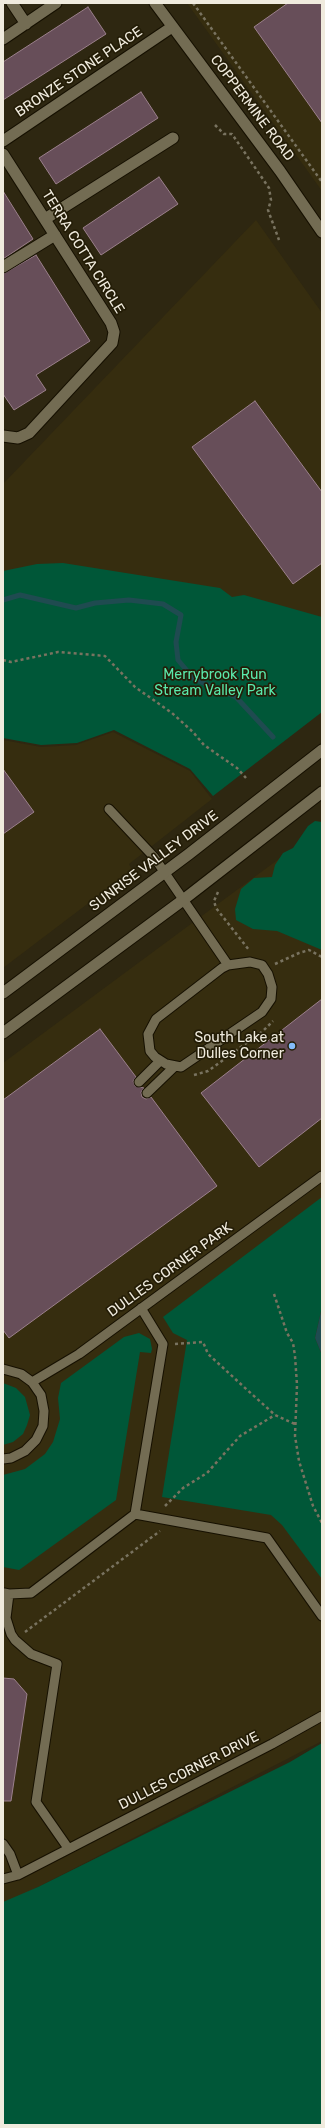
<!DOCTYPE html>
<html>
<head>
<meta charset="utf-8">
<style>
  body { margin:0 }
  #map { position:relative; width:325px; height:2128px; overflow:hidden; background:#2e2711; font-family:Rubik,sans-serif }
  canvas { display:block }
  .frame { position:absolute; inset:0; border:4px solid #f0ebde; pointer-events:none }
</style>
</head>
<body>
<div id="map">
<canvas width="325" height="2128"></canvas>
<div class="frame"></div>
</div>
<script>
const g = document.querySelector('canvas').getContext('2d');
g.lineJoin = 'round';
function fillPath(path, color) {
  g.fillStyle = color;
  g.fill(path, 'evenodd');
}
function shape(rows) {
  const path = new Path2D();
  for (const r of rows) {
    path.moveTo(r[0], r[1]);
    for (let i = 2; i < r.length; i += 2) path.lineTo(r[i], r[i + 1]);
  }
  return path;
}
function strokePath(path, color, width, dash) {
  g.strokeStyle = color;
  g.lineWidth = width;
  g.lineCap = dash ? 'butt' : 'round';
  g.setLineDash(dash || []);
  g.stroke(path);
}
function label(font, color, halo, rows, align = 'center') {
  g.font = font + ' Rubik,sans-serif';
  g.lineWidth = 3.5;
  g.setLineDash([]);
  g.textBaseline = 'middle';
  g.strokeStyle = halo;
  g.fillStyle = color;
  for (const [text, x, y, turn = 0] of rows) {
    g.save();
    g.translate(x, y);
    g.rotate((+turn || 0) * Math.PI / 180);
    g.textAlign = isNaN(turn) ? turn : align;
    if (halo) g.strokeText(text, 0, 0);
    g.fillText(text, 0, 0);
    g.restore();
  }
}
const built = shape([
  [187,3,322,3,322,191],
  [256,220,322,313,322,619,232,599,3,574,3,484],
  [113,732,190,771,212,799,129,864,132,870,3,968,3,740,41,747,76,745],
  [322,827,322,1741,3,1905,3,1063]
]);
const green = shape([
  [63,563,220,588,232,597,244,595,322,617,322,712,213,796,190,769,114,730,77,743,41,745,3,738,3,571,37,564],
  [315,821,322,822,322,950,277,931,253,929,236,920,235,909,241,889,254,878,272,877,275,865,283,853,293,848,308,826],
  [322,1197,322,1307,315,1338,322,1355,322,1579,282,1525,271,1515,162,1497,187,1340,173,1333,163,1317],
  [139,1333,150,1339,152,1349,151,1353,140,1352,116,1500,19,1570,3,1567,3,1475,25,1469,45,1454,53,1442,60,1419,58,1398,61,1383,124,1337],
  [3,1383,16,1388,25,1397,30,1415,27,1425,23,1434,13,1442,3,1445],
  [322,1743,322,2125,3,2125,3,1902,38,1887,290,1762]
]);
const water = shape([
  [322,1307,322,1355,315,1338]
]);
const stream = shape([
  [3,600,20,595,76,608,95,603,129,600,163,604,181,615,176,642,178,660,194,679,236,697,273,737]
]);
const building = shape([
  [288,3,322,3,322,123,254,27,288,3],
  [88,7,106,34,3,100,3,62,88,7],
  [141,92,158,118,56,184,39,158,141,92],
  [159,177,178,204,101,255,83,228,159,177],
  [3,191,33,239,3,259,3,191],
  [36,255,90,341,36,375,46,390,14,410,3,394,3,274,36,255],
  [255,401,322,492,322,563,293,584,192,447,255,401],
  [3,769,34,812,3,834,3,769],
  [322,999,322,1118,259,1167,201,1093,322,999],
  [100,1029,136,1077,133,1081,135,1086,144,1088,141,1092,142,1097,146,1099,151,1097,217,1186,9,1338,3,1330,3,1100,100,1029],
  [3,1678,14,1679,27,1694,11,1801,3,1801,3,1678]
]);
const path = shape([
  [193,3,322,182],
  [215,125,224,134,232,134,269,188,271,200,268,210,279,240],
  [3,660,11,662,58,652,105,656,135,687,172,713,193,732,204,745,237,768,246,778],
  [218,892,214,901,216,908,249,950],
  [275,964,299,953,309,950,322,957],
  [194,1075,208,1071,263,1031,273,1021],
  [274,1294,287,1333,293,1343,295,1356,297,1385,295,1436,299,1461,313,1506,322,1523],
  [175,1344,203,1342,208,1354,244,1387,275,1415,295,1424],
  [165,1506,183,1488,207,1473,240,1436,275,1415],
  [25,1632,160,1531]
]);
const service = shape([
  [109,809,154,857,228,965],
  [250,962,262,965,268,974,272,987,271,999,262,1012,181,1067,166,1064,155,1057,150,1051,148,1034,156,1019,222,968,228,965,250,962],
  [139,1082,160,1061],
  [147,1093,174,1067],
  [3,1369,21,1374,32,1382,41,1395,44,1411,43,1426,36,1440,25,1451,11,1458,3,1459],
  [32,1382,79,1354,322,1176],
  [135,1514,163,1344,141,1308],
  [4,1593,9,1594,6,1618,11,1634,15,1640,31,1654,57,1664,36,1802,68,1848],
  [9,1594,31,1593,135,1514,267,1538,322,1616],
  [3,1844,10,1854,18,1875],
  [3,1879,18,1875,272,1744,322,1716]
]);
const minor = shape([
  [12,3,26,24],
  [3,39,56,3],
  [3,141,172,27],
  [3,154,111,323,114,332,112,343,29,433,18,438,3,436],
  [45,219,173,138],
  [3,267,55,235]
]);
const tertiary = shape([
  [155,3,280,171,322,232]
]);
const secondary = shape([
  [3,993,189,854,322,750],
  [3,1033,183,900,322,792]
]);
const markers = [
  [292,1046,4,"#84bcfb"]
];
const streetNames = [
  ["BRONZE STONE PLACE",79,72,-34],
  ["COPPERMINE ROAD",252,108,53],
  ["TERRA COTTA CIRCLE",83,252,58],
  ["SUNRISE VALLEY DRIVE",154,861,-37],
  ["DULLES CORNER PARK",170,1270,-36],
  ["DULLES CORNER DRIVE",189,1771,-27]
];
const parkNames = [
  ["Merrybrook Run",215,675],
  ["Stream Valley Park",215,691]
];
const poiNames = [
  ["South Lake at",284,1038],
  ["Dulles Corner",284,1054]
];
fillPath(built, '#362d0f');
fillPath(green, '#005738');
fillPath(water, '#1f4b50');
strokePath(stream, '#1f4b50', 5);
fillPath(building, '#674e59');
strokePath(building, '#9b808c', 1);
strokePath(service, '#161000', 11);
strokePath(minor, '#161000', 13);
strokePath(tertiary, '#161000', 13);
strokePath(secondary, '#161000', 13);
strokePath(path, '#797360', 2.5, [3, 3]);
strokePath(service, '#736c53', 9);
strokePath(minor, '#736c53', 11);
strokePath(tertiary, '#736c53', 11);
strokePath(secondary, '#736c53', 11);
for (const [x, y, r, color] of markers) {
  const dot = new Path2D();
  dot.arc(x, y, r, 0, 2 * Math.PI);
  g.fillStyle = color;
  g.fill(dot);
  strokePath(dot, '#241d07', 1.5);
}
label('14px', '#f0ebde', '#241d07', streetNames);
label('14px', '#5ae9ab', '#241d07', parkNames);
label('14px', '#f0ebde', '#241d07', poiNames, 'right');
</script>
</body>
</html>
